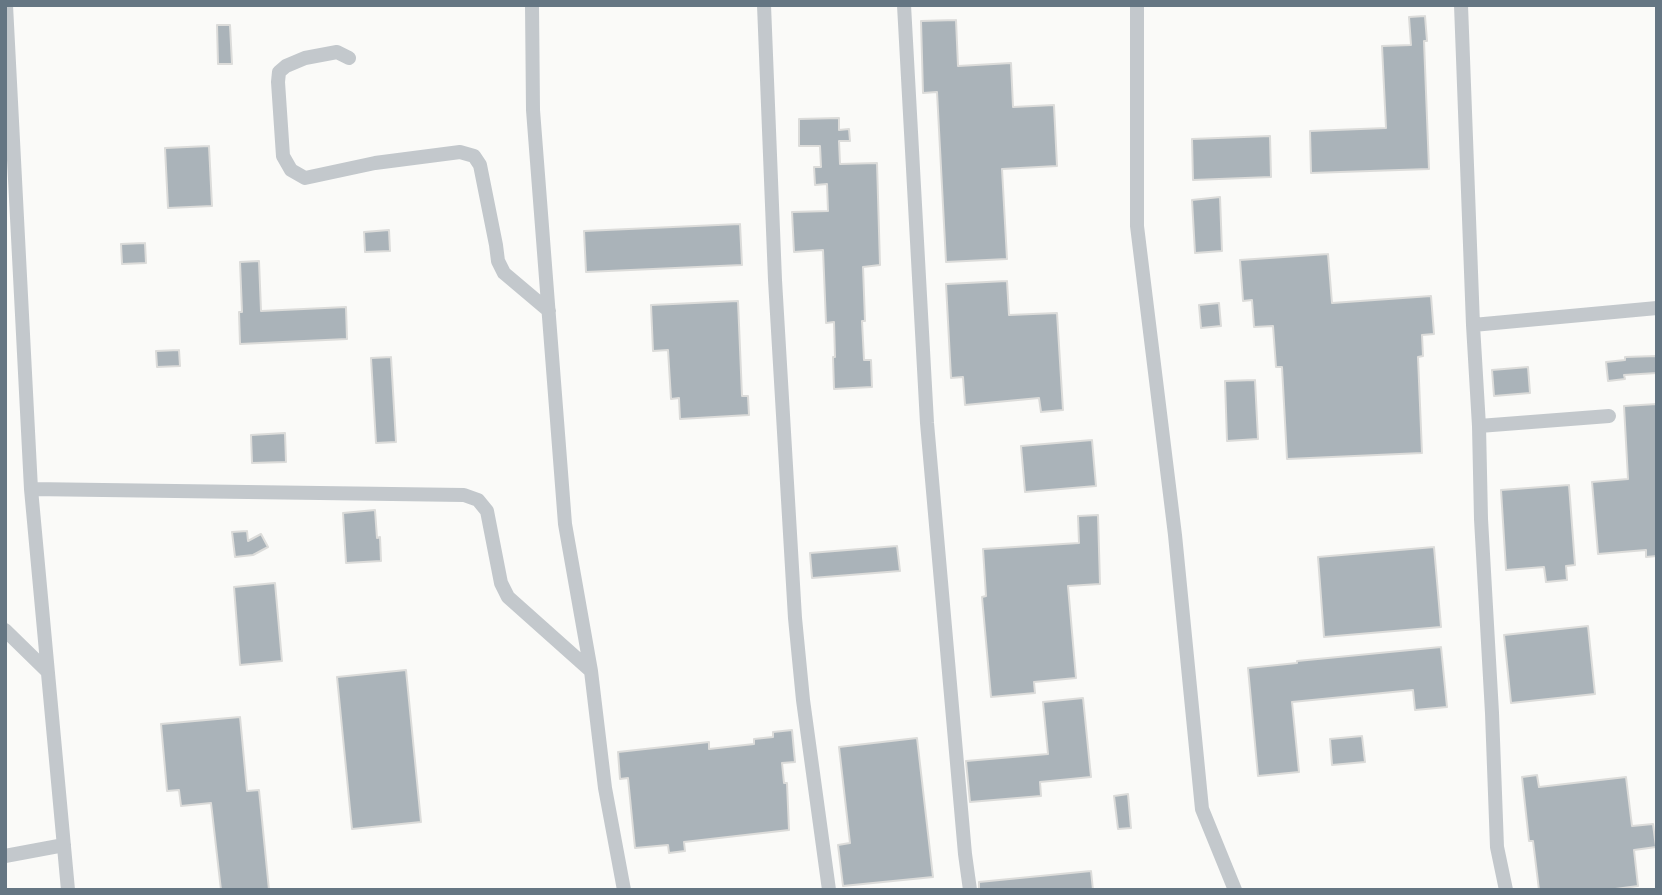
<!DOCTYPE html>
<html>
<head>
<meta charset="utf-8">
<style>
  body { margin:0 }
  #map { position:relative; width:1662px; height:895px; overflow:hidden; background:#fafaf8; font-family:"Asap Condensed",sans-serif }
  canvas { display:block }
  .frame { position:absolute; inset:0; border:7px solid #657683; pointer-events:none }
</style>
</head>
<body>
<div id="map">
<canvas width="1662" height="895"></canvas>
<div class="frame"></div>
</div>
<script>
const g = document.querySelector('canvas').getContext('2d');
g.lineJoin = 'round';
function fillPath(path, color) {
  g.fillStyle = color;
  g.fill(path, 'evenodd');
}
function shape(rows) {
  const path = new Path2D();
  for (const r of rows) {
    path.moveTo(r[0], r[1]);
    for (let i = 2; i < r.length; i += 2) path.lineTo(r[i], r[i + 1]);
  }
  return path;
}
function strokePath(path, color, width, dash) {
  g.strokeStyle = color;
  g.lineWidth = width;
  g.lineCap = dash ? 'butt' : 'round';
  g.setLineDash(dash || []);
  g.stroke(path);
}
const building = shape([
  [1425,16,1427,41,1424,41,1429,169,1311,173,1310,131,1386,128,1382,46,1411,45,1409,17,1425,16],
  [956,20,958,66,1011,63,1013,107,1054,105,1057,166,1002,169,1007,259,946,262,937,92,923,93,921,21,956,20],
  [217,25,230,25,232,64,218,64,217,25],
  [839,118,839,130,849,129,850,141,839,141,840,164,877,163,880,265,863,267,865,321,862,321,864,360,871,360,872,387,834,389,833,357,835,357,834,322,826,323,823,250,794,252,792,212,828,211,827,184,815,185,814,167,821,167,820,146,799,146,799,119,839,118],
  [1270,136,1271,177,1193,180,1192,139,1270,136],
  [209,146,212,206,168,208,165,148,209,146],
  [1220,197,1222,251,1195,253,1192,200,1220,197],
  [740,224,742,265,586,272,584,231,740,224],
  [389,230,390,251,365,252,364,232,389,230],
  [145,243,146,263,122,264,121,244,145,243],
  [1328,254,1332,303,1431,296,1434,334,1422,335,1423,356,1418,357,1422,453,1287,459,1282,367,1276,367,1273,326,1254,327,1252,300,1243,301,1240,260,1328,254],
  [259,261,261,311,346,307,347,339,240,344,239,312,242,312,240,262,259,261],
  [1007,281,1009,315,1057,313,1063,410,1041,412,1039,398,965,405,963,377,951,378,946,284,1007,281],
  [738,301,742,396,748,396,749,415,680,419,679,398,671,399,668,350,653,351,651,305,738,301],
  [1219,303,1221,326,1201,328,1199,305,1219,303],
  [179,350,180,366,157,367,156,351,179,350],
  [1657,356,1657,373,1624,375,1625,379,1608,381,1606,362,1625,360,1625,357,1657,356],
  [391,357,396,442,376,443,371,358,391,357],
  [1528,367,1530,393,1494,396,1492,370,1528,367],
  [1255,380,1258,439,1227,441,1225,381,1255,380],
  [1657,404,1657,556,1646,557,1646,550,1598,554,1592,482,1628,479,1624,406,1657,404],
  [285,433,286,462,252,463,251,435,285,433],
  [1092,440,1096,486,1025,492,1021,446,1092,440],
  [1569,485,1575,565,1566,566,1567,580,1546,582,1544,567,1506,570,1501,490,1569,485],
  [375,510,377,538,380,537,381,561,346,563,343,513,375,510],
  [1098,515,1100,584,1068,586,1076,678,1034,682,1035,693,991,697,982,597,986,596,983,549,1079,543,1078,516,1098,515],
  [247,531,248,541,261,534,268,547,253,555,235,557,232,532,247,531],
  [897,546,900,571,812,578,810,553,897,546],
  [1434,547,1441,627,1324,637,1318,557,1434,547],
  [275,583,282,661,240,665,234,587,275,583],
  [1588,626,1595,694,1511,703,1504,635,1588,626],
  [1441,647,1447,707,1415,710,1413,690,1292,702,1299,772,1258,776,1248,668,1297,663,1297,661,1441,647],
  [406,670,421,822,352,829,337,677,406,670],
  [1083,698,1091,777,1040,782,1041,796,970,802,966,761,1048,754,1043,702,1083,698],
  [240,717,247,791,259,790,269,890,221,890,211,803,181,806,179,790,167,791,161,724,240,717],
  [792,730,795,762,782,763,784,783,787,783,789,830,684,842,685,851,669,853,668,845,635,848,628,778,620,779,618,752,709,742,709,749,754,744,754,739,773,737,773,732,792,730],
  [1362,736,1365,762,1332,765,1330,739,1362,736],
  [917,738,933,877,843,886,838,845,850,843,839,747,917,738],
  [1537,775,1539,787,1626,777,1632,826,1653,824,1656,847,1634,850,1638,886,1608,890,1539,890,1533,841,1529,841,1522,777,1537,775],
  [1128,794,1131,828,1118,829,1114,796,1128,794],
  [1091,871,1093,890,979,890,979,882,1091,871]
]);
const minor = shape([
  [6,5,31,489,68,890],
  [532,5,533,110,565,524,591,671,605,788,624,890],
  [764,5,775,280,795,618,803,700,829,890],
  [904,5,927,423,965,854,970,890],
  [1137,5,1137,226,1175,535,1202,809,1235,890],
  [1461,5,1473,325,1479,426,1481,519,1492,713,1497,847,1506,890],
  [349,58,337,52,305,58,286,66,279,72,278,82,283,156,291,170,305,178,375,163,460,152,474,156,480,165,496,245,498,261,504,273,549,311],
  [1473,325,1657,308],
  [1479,426,1609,416],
  [31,489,464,495,478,500,487,511,501,583,508,597,591,671],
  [5,630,48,672],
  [5,856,64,845]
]);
fillPath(building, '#aab3b9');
strokePath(building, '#dcdcda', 2);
strokePath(minor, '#c3c8cc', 14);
</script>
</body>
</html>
